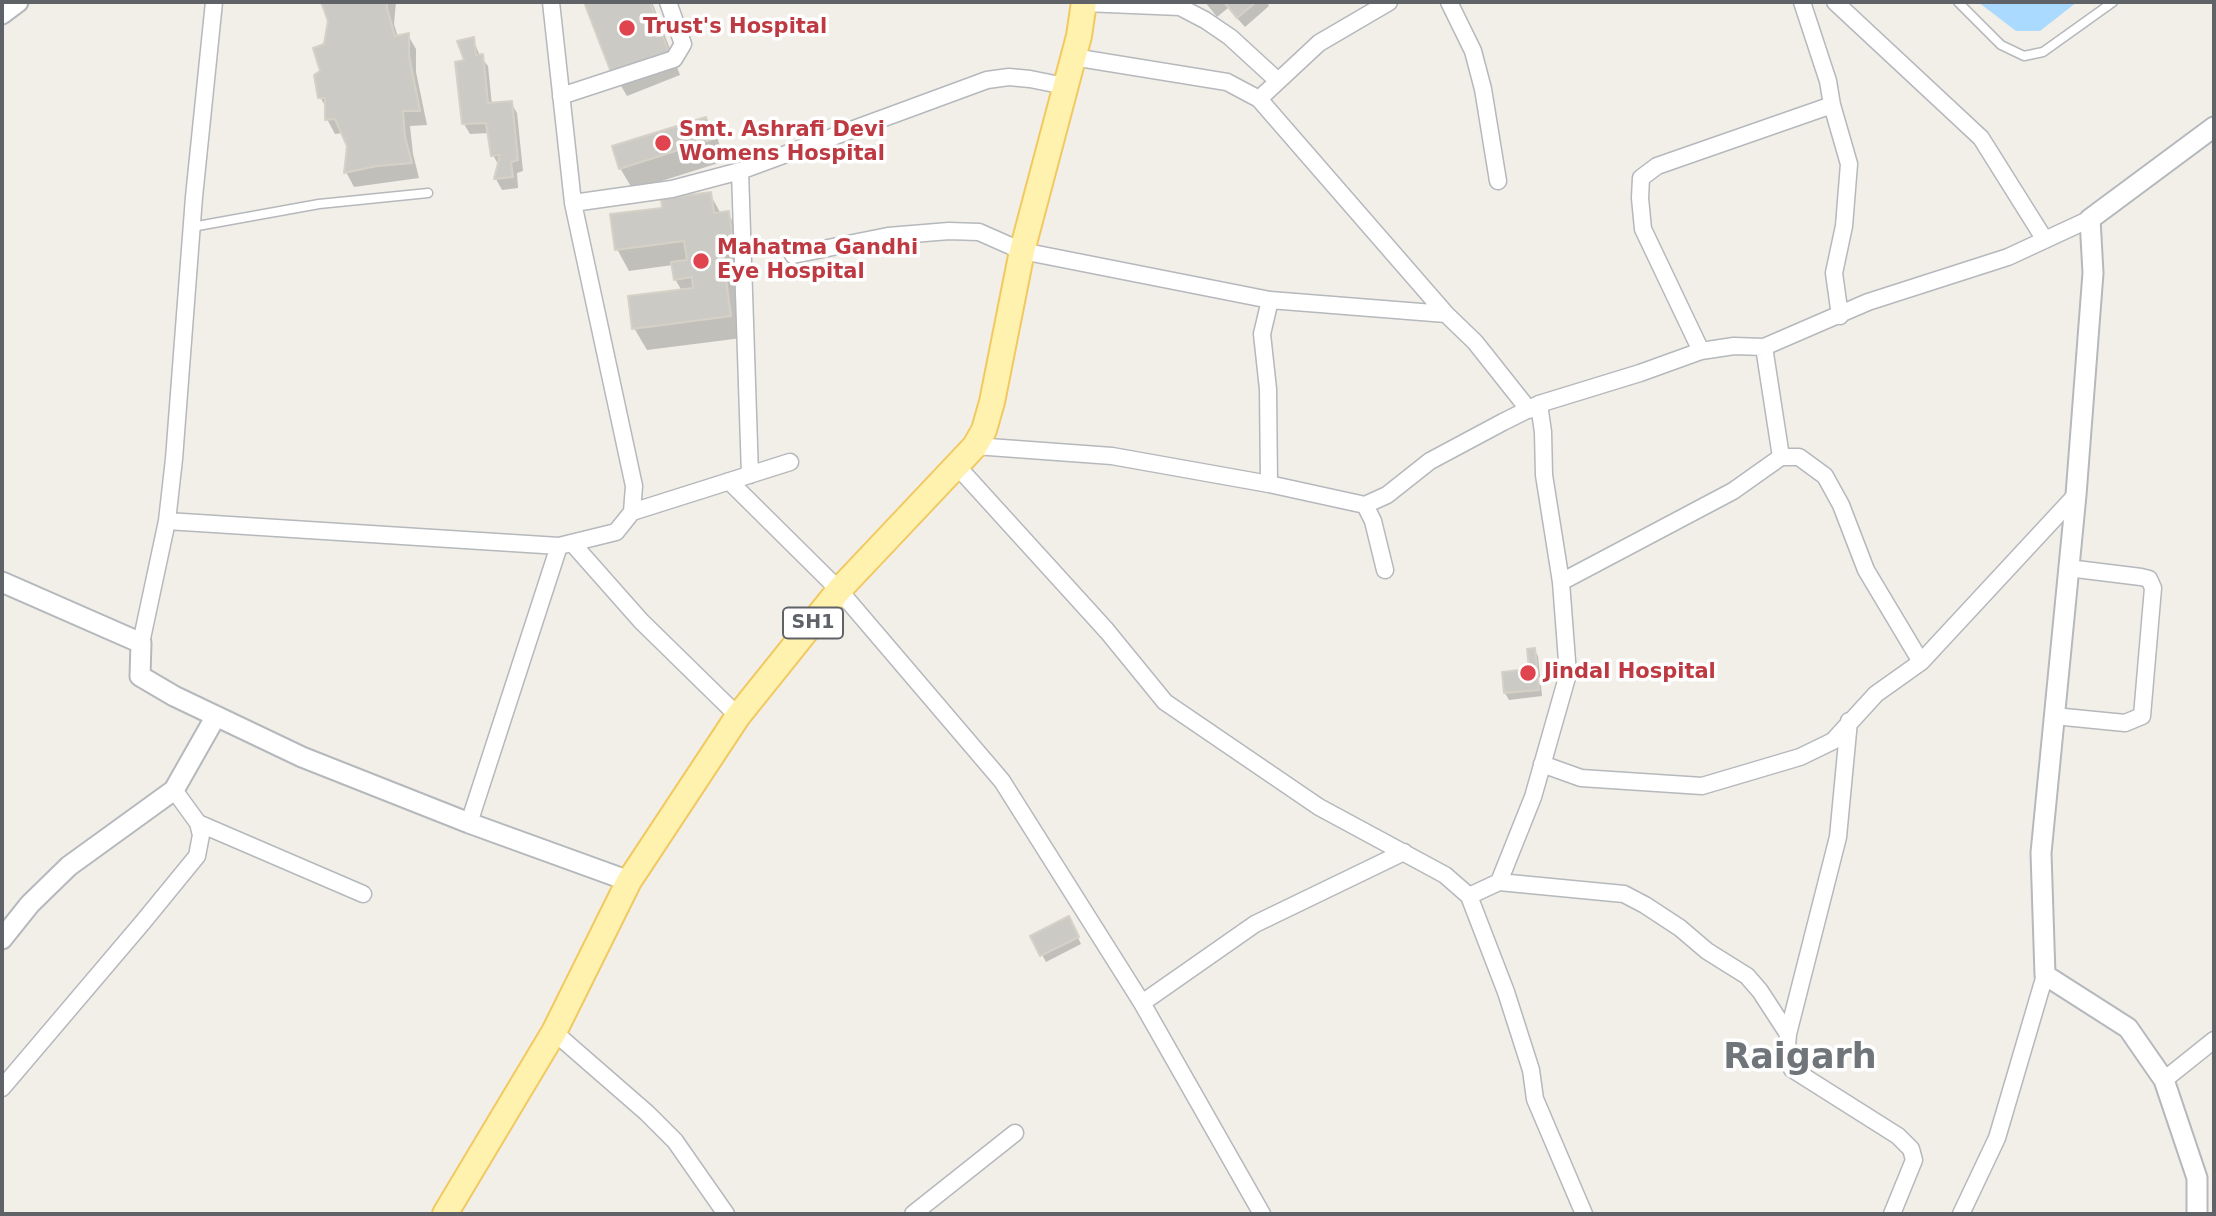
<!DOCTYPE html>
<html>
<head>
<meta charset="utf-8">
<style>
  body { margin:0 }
  #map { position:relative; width:2216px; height:1216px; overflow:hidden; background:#f1efe8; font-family:"DejaVu Sans",sans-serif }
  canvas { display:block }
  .frame { position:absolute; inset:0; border:4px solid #5f6368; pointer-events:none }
</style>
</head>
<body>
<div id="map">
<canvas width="2216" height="1216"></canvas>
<div class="frame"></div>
</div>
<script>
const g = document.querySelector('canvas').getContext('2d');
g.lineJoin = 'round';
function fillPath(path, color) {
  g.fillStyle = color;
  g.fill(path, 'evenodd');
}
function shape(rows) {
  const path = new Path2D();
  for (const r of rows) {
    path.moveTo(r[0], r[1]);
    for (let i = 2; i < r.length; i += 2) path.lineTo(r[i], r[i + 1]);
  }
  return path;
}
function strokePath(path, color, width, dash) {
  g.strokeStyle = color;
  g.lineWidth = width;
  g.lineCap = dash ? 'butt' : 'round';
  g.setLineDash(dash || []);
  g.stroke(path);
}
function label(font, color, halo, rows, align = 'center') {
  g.font = font + ' "DejaVu Sans",sans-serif';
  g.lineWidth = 7;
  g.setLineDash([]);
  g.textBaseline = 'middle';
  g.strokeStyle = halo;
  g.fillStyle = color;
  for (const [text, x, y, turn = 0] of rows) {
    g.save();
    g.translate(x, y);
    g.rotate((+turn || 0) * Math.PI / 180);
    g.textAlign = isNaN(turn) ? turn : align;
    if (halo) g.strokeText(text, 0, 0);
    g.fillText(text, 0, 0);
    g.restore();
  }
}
const water = shape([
  [1978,2,2077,2,2040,31,2016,31]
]);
const shadow = shape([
  [323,2,396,2,394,24,398,37,408,35,416,49,416,72,427,125,410,126,413,154,419,178,354,187,346,172,349,145,343,133,335,134,327,119,327,109,320,97,330,21],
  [586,2,652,2,680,75,627,96,614,74],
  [1205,2,1267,2,1269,6,1245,27,1228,8,1217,17],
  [473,39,480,56,488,66,492,105,511,103,517,113,523,171,517,173,518,188,502,190,496,179,499,166,493,155,489,133,470,134,464,124,466,61],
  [705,119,718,140,725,161,633,190,620,168],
  [710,194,721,214,728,213,740,234,744,263,732,265,742,338,647,350,634,328,682,291,675,279,673,265,629,271,617,249,664,209],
  [1534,650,1538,656,1542,696,1509,700,1505,693,1531,671],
  [1072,925,1081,944,1046,962,1032,936]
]);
const building = shape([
  [321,2,387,2,387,8,395,36,409,33,409,56,420,111,403,111,405,137,412,163,377,166,344,173,347,146,335,119,325,120,325,98,318,98,314,75,320,71,313,48,324,44,328,21,321,2],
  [584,2,650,2,669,53,612,75,584,2],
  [1224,2,1256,2,1237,18,1224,2],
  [474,37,476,55,483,54,488,103,512,101,518,160,511,162,513,177,494,179,500,155,491,156,486,123,462,124,455,62,464,60,457,41,474,37],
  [706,117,713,139,619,169,612,146,706,117],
  [711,192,714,213,729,211,733,242,721,243,731,316,632,329,628,296,693,288,692,277,674,280,671,262,687,260,684,241,615,250,610,214,662,208,661,199,711,192],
  [1535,648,1539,690,1504,693,1502,672,1529,669,1527,649,1535,648],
  [1069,916,1079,937,1040,956,1030,936,1069,916]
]);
const service = shape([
  [1958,2,2001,45,2024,56,2043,52,2113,2],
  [192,227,319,204,428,193]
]);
const minor = shape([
  [1389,2,1319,43,1259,99,1446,314,1475,342,1529,410],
  [1449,2,1473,51,1483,89,1498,181],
  [1802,2,1828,81,1832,105,1849,164,1844,226,1834,273,1840,316],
  [1835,2,1981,138,2045,240],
  [1084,3,1180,7,1205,20,1230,37,1278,81],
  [1073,57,1227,82,1259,99],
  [561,96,674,59,683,44,668,2],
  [740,171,750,475],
  [573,203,672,189,740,171,987,80,1009,77,1030,79,1065,86],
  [793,255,888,236,949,231,979,232,1022,251,1270,300,1446,314],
  [1764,347,1781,457,1799,457,1825,476,1841,505,1866,570,1921,662],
  [1701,351,1643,229,1640,198,1641,178,1657,166,1832,105],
  [975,446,1112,456,1269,484,1365,505],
  [957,466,1107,631,1165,702,1319,807,1445,875,1469,896,1506,992,1531,1070,1535,1099,1584,1214],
  [729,481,839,590,1002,781,1142,1003,1262,1214],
  [1269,484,1268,389,1262,334,1270,300],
  [632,512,790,462],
  [167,521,559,546,616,532,632,512,634,486,573,203,551,2],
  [572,543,641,621,738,716],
  [1385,570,1373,521,1365,505,1387,495,1430,461,1503,422,1539,404,1640,373,1701,351,1734,346,1764,347,1868,302,2008,257,2090,219],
  [1561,582,1733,491,1781,457],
  [141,643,167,521,174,459,194,197,214,2],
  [2054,716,2125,723,2142,716,2153,588,2149,579,2141,577,2068,568],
  [1849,721,1838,837,1788,1034,1786,1058,1792,1069,1898,1136,1911,1149,1914,1160,1892,1214],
  [1542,764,1581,778,1702,786,1800,757,1833,741,1876,694,1921,662,2076,495],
  [198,823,363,894],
  [469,823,559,546],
  [1499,882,1624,894,1645,905,1680,928,1707,951,1747,976,1760,991,1788,1034],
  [1469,896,1499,882,1533,797,1568,674,1561,582,1544,475,1543,432,1539,404],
  [1142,1003,1255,924,1404,852],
  [554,1032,647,1113,675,1141,726,1214],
  [2164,1080,2214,1040],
  [2,1088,143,922,197,856,201,835,198,823,174,790],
  [913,1214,1015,1133],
  [1961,1214,1997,1138,2045,975]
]);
const tertiary = shape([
  [2,14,18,2],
  [2,582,141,643,140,676,174,696,302,757,469,823,629,881],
  [2,939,30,904,69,866,174,790,216,716],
  [2197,1214,2197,1178,2164,1080,2128,1028,2045,975,2041,853,2076,495,2093,273,2090,219,2214,127]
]);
const primary = shape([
  [445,1214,554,1032,629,881,738,716,839,590,975,446,984,430,992,402,1022,251,1079,36,1084,2]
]);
const markers = [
  [627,28,9,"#e0444e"],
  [663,143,9,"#e0444e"],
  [701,261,9,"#e0444e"],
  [1528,673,9,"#e0444e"]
];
const shields = [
  [813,623,60]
];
const shieldNames = [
  ["SH1",813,623]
];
const healthNames = [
  ["Trust's Hospital",643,28],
  ["Smt. Ashrafi Devi",679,131],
  ["Womens Hospital",679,155],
  ["Mahatma Gandhi",717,249],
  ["Eye Hospital",717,273],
  ["Jindal Hospital",1544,673]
];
const townNames = [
  ["Raigarh",1800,1059]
];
fillPath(water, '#aadaff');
fillPath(shadow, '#0003');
fillPath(building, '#cccac5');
strokePath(building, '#d6d1c6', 2);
strokePath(service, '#b5b8bc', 11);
strokePath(minor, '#b5b8bc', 19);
strokePath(tertiary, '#b5b8bc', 23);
strokePath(primary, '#f2c960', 28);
strokePath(service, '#fff', 8);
strokePath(minor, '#fff', 16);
strokePath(tertiary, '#fff', 19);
strokePath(primary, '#fff2af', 24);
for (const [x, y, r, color] of markers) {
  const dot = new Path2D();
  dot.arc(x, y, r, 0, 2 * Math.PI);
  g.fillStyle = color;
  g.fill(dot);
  strokePath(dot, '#fff', 2.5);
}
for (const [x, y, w] of shields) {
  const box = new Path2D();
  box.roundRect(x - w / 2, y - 15.5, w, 31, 5);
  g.fillStyle = '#fff';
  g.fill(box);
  strokePath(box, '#5f6368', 2);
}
label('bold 19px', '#5f6368', null, shieldNames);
label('bold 21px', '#be3a42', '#fff', healthNames, 'left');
label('bold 35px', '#70757a', '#fff', townNames);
</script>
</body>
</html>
